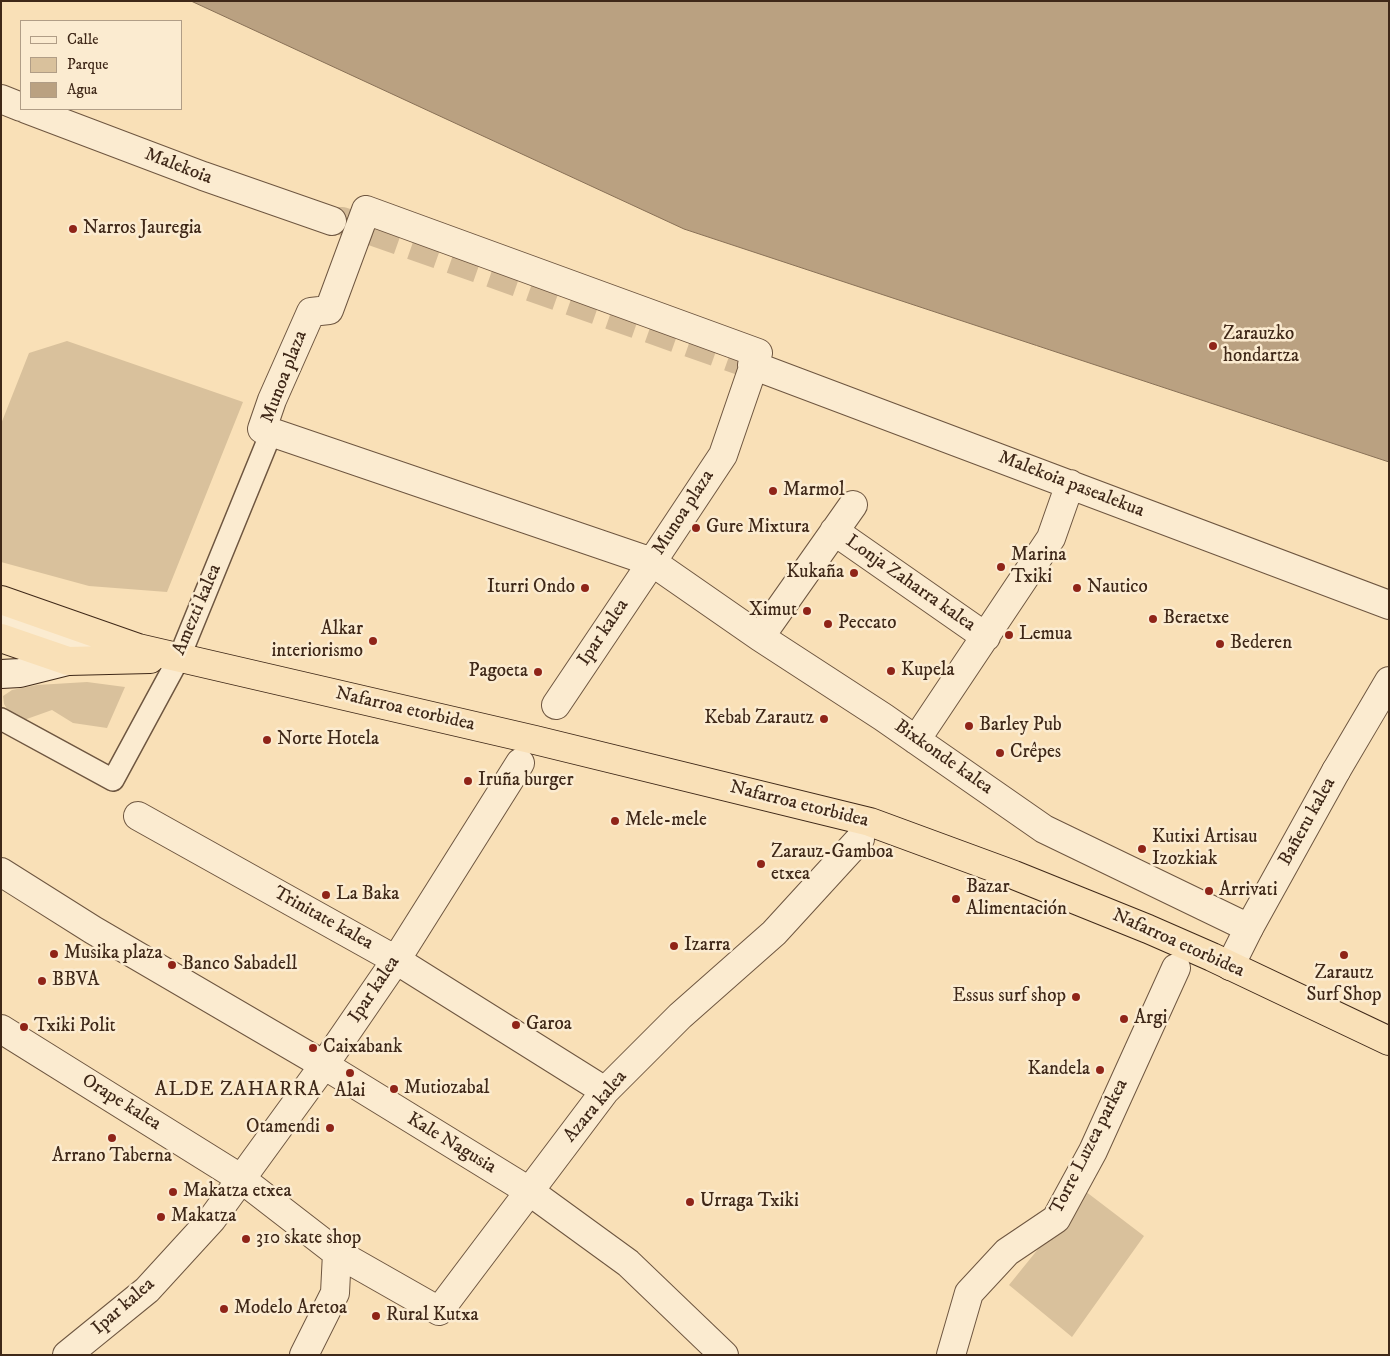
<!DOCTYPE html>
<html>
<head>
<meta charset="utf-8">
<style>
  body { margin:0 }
  #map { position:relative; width:1390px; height:1356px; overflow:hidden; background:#f9e0b7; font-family:"IM FELL DW Pica",serif }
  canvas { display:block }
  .frame { position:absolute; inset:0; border:2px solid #3f2818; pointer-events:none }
  .legend { position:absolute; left:20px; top:20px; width:162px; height:90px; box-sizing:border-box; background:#fbebd0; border:1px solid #b09d86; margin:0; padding:6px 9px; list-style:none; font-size:15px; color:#3f2818 }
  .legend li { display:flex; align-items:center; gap:10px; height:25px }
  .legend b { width:25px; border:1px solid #b09d86 }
</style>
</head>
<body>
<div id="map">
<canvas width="1390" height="1356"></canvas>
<div class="frame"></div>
<ul class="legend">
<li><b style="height:6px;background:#fbebd0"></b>Calle</li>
<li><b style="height:14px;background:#d9c19c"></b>Parque</li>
<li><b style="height:14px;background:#baa181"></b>Agua</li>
</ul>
</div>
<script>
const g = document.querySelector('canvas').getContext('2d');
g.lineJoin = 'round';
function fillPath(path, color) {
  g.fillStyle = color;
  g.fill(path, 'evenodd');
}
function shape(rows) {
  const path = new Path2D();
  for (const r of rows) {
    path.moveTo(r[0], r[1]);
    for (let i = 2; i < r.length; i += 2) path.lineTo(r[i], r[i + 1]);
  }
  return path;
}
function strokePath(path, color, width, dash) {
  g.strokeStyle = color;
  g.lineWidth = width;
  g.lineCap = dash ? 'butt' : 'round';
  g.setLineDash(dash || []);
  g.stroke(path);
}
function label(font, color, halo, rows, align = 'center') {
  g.font = font + ' "IM FELL DW Pica",serif';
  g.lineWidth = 5;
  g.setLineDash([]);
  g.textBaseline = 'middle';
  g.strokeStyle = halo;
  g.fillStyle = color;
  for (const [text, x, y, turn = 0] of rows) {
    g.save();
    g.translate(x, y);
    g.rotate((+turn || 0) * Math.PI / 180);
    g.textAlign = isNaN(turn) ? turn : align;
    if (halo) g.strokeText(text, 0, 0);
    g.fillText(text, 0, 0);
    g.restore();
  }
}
const green = shape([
  [67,341,243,402,167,592,89,586,1,562,1,424,29,353],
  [87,682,125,687,107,728,73,723,52,710,24,720,7,709,4,704,3,696,12,690,37,685],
  [1085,1191,1144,1236,1072,1337,1009,1285]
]);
const water = shape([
  [191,1,1389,1,1389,462,684,229,191,1]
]);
const pedestrianTunnel = shape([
  [332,221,342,221,743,362]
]);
const service = shape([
  [1,719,113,780,179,658,271,433]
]);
const pedestrian = shape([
  [1,99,21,107],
  [26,109,203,176,332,221],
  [366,210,758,353,723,455,652,562,262,429,272,400,311,312,329,310,366,210],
  [752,365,1389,605],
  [834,531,986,637],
  [760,637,853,505],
  [556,705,652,562,760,637,883,717,1044,829,1249,928],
  [916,740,1051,538,1070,484],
  [1336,771,1389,681],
  [138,816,396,960,605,1091],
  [1,872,93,930,324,1065,529,1191,628,1263,724,1355],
  [1,1029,240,1178,337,1253,335,1293,304,1355],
  [337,1253,439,1311,605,1091,680,1016,774,933,860,839],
  [67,1355,147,1290,212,1219,324,1065,396,960,520,763],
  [951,1355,969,1293,1007,1252,1056,1219,1093,1151,1176,968]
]);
const minor = shape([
  [1230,966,1249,928,1336,771]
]);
const secondary = shape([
  [1,616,79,642,109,645],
  [1,674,20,673,68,661]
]);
const trunk = shape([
  [1,600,138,648,535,740,870,822,1014,875,1148,929,1212,957,1389,1041],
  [1,638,68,661,150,659]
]);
const markers = [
  [73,229,5,"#8f2418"],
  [1213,346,5,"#8f2418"],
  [773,491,5,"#8f2418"],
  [696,528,5,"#8f2418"],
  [1001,567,5,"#8f2418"],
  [854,573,5,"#8f2418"],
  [585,588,5,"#8f2418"],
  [1077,588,5,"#8f2418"],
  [807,611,5,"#8f2418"],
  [1153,619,5,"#8f2418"],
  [828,624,5,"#8f2418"],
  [1009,635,5,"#8f2418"],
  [373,641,5,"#8f2418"],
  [1220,644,5,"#8f2418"],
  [891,671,5,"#8f2418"],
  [538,672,5,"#8f2418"],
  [824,719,5,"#8f2418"],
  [969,726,5,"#8f2418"],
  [267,740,5,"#8f2418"],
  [1000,753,5,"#8f2418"],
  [468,781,5,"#8f2418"],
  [615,821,5,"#8f2418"],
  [1142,849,5,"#8f2418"],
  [761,864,5,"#8f2418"],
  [1209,891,5,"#8f2418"],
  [326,895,5,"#8f2418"],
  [956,899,5,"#8f2418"],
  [674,946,5,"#8f2418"],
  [54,954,5,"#8f2418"],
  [1344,955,5,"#8f2418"],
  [172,965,5,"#8f2418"],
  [42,981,5,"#8f2418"],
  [1076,997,5,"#8f2418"],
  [1124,1019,5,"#8f2418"],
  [516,1025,5,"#8f2418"],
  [24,1027,5,"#8f2418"],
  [313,1048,5,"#8f2418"],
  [1100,1070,5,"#8f2418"],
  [350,1073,5,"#8f2418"],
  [394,1089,5,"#8f2418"],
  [330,1128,5,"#8f2418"],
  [112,1138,5,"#8f2418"],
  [173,1192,5,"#8f2418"],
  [690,1202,5,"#8f2418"],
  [161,1217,5,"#8f2418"],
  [246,1239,5,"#8f2418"],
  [224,1309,5,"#8f2418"],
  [376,1316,5,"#8f2418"]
];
const streetNames = [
  ["Malekoia",178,167,21],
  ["Munoa plaza",285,377,-69],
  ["Malekoia pasealekua",1071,485,21],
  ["Munoa plaza",684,513,-57],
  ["Lonja Zaharra kalea",910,584,35],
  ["Amezti kalea",198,610,-67],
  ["Ipar kalea",604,633,-56],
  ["Nafarroa etorbidea",405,710,13],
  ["Bixkonde kalea",943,758,35],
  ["Nafarroa etorbidea",799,805,14],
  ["Bañeru kalea",1308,822,-61],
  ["Trinitate kalea",323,919,29],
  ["Nafarroa etorbidea",1178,944,24],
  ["Ipar kalea",375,990,-56],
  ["Orape kalea",121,1103,32],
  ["Azara kalea",596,1107,-50],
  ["Kale Nagusia",451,1144,31],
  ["Torre Luzea parkea",1090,1147,-63],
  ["Ipar kalea",124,1307,-41]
];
const poiNames = [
  ["Narros Jauregia",83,229],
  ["Zarauzko",1223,335],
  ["hondartza",1223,357],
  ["Marmol",783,491],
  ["Gure Mixtura",706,528],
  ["Marina",1011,556],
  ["Txiki",1011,578],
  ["Kukaña",844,573,"right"],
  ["Iturri Ondo",575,588,"right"],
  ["Nautico",1087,588],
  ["Ximut",797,611,"right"],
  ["Beraetxe",1163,619],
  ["Peccato",838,624],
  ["Alkar",363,630,"right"],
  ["interiorismo",363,652,"right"],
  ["Lemua",1019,635],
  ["Bederen",1230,644],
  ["Kupela",901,671],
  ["Pagoeta",528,672,"right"],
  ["Kebab Zarautz",814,719,"right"],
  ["Barley Pub",979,726],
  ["Norte Hotela",277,740],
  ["Crêpes",1010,753],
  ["Iruña burger",478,781],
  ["Mele-mele",625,821],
  ["Kutixi Artisau",1152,838],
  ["Izozkiak",1152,860],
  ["Zarauz-Gamboa",771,853],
  ["etxea",771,875],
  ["Bazar",966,888],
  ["Alimentación",966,910],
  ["Arrivati",1219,891],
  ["La Baka",336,895],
  ["Izarra",684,946],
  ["Musika plaza",64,954],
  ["Banco Sabadell",182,965],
  ["Zarautz",1344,974,"center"],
  ["Surf Shop",1344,996,"center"],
  ["BBVA",52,981],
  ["Essus surf shop",1066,997,"right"],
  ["Argi",1134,1019],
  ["Garoa",526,1025],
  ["Txiki Polit",34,1027],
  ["Caixabank",323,1048],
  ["Kandela",1090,1070,"right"],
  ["Mutiozabal",404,1089],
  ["Alai",350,1092,"center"],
  ["Otamendi",320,1128,"right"],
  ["Arrano Taberna",112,1157,"center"],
  ["Makatza etxea",183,1192],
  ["Urraga Txiki",700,1202],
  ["Makatza",171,1217],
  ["310 skate shop",256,1239],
  ["Modelo Aretoa",234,1309],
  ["Rural Kutxa",386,1316]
];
const neighbourhoodNames = [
  ["ALDE ZAHARRA",238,1091]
];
fillPath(green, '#d9c19c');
fillPath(water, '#baa181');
strokePath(water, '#897157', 1);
strokePath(pedestrianTunnel, '#d4bb97', 28, [28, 14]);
strokePath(service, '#6e5640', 24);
strokePath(pedestrian, '#6e5640', 30);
strokePath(minor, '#6e5640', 30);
strokePath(secondary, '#3f2818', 30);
strokePath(trunk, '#3f2818', 30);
strokePath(service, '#fbebd0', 21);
strokePath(pedestrian, '#fbebd0', 28);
strokePath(minor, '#fbebd0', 28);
strokePath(secondary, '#fbebd0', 28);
strokePath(trunk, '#f9e0b7', 28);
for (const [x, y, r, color] of markers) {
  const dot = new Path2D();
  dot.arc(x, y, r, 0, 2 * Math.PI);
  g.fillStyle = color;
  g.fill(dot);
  strokePath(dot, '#fbebd0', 2);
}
label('19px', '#3f2818', '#fbebd0', streetNames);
label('19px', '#3f2818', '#fbebd0', poiNames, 'left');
g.letterSpacing = '1px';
label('20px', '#3f2818', '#fbebd0', neighbourhoodNames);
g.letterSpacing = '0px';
</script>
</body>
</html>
